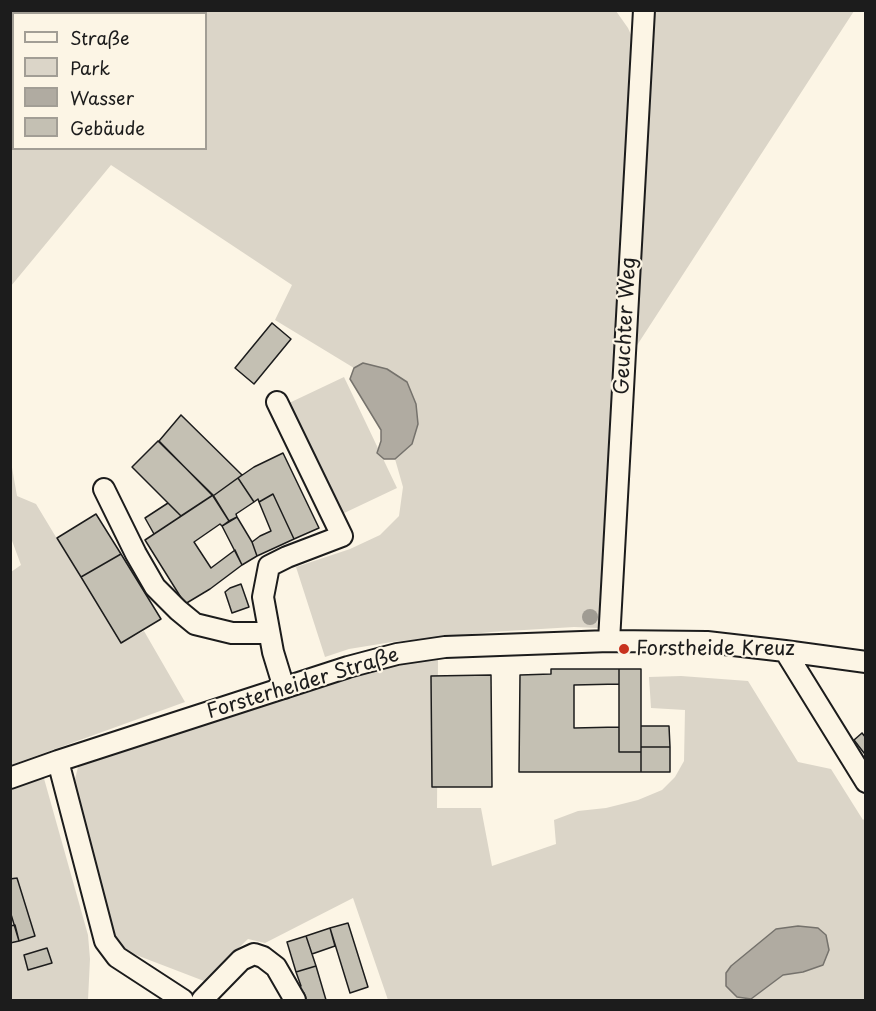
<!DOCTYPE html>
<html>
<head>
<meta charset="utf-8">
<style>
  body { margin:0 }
  #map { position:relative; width:876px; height:1011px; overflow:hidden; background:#fcf5e5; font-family:"Playpen Sans",sans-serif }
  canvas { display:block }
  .frame { position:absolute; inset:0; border:12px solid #1c1c1c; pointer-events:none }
  .legend { position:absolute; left:12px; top:12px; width:195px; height:138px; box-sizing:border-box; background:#fcf5e5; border:2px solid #a29e95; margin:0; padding:8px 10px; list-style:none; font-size:18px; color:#1c1c1c }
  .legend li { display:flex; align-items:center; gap:12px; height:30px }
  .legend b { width:30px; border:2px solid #a29e95 }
</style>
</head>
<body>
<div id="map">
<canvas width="876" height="1011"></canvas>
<div class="frame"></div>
<ul class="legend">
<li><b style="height:8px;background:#fcf5e5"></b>Straße</li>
<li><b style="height:16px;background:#dbd5c8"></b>Park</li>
<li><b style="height:16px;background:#b0aba1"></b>Wasser</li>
<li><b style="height:16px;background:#c4c0b3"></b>Gebäude</li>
</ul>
</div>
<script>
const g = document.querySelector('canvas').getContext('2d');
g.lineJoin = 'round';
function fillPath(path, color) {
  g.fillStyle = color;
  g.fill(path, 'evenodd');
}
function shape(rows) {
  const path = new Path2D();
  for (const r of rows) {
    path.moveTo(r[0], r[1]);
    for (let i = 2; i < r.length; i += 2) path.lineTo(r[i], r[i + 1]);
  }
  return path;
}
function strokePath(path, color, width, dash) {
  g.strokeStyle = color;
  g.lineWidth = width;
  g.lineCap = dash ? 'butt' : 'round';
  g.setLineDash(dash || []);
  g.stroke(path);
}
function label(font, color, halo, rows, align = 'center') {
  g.font = font + ' "Playpen Sans",sans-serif';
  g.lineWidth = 4.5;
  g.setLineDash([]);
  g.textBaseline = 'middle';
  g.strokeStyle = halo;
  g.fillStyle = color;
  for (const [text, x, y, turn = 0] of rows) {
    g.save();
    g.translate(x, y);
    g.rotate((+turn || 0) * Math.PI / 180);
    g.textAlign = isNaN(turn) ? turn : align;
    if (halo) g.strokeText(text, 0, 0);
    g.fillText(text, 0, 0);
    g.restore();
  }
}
const green = shape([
  [11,11,616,11,628,28,635,44,603,617,598,628,574,627,491,632,392,642,349,649,325,657,296,567,350,549,380,535,399,516,403,487,395,459,412,444,407,382,387,369,363,363,354,368,275,320,292,285,111,165,11,286],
  [14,14,206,14,206,148,14,148],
  [649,11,854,11,632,353],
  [344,377,397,488,340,515,287,404],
  [10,456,17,496,36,504,120,643,144,631,185,702,11,765,11,572,21,565,11,538],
  [438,660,437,808,481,808,492,866,556,844,554,820,578,811,606,808,638,800,662,790,675,777,684,761,685,710,651,708,649,677,681,676,748,681,798,762,831,769,863,820,865,818,865,1000,388,1000,353,898,265,943,248,939,204,981,118,948,109,925,75,789,75,779,79,763,378,665],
  [826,935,803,972,783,975,751,999],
  [43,775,88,935,90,959,88,1000,11,1000,10,787]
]);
const water = shape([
  [363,363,387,369,407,382,416,404,418,424,412,444,395,459,384,459,377,453,381,441,381,430,350,379,354,368,363,363],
  [798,926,818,928,826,935,829,950,823,965,803,972,783,975,751,999,737,997,726,986,726,973,731,966,776,929,798,926]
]);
const building = shape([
  [272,323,291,339,254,384,235,368,272,323],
  [181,415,242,475,213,496,159,441,181,415],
  [158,441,213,495,181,516,132,467,158,441],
  [283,453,319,528,294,539,273,494,259,502,258,499,254,502,238,478,254,467,283,453],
  [238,478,254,502,236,514,237,517,229,521,213,496,238,478],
  [273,494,294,539,257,556,252,542,260,536,271,531,259,502,273,494],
  [213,495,229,521,222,526,220,524,194,542,211,568,235,550,242,565,210,589,185,604,145,540,213,495],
  [168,503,181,516,154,534,145,518,168,503],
  [96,514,121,554,81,577,57,538,96,514],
  [237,517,252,542,257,556,242,565,222,526,237,517],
  [121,554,161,619,121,643,81,577,121,554],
  [241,584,249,607,232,613,225,592,230,588,241,584],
  [551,669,619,669,619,684,574,685,574,728,619,727,619,752,641,752,641,772,519,772,520,675,551,674,551,669],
  [619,669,641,669,641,752,619,752,619,669],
  [491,675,492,787,432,787,431,676,491,675],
  [641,726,669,726,670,747,641,747,641,726],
  [862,733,866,738,866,752,864,753,854,740,862,733],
  [641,747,670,747,670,772,641,772,641,747],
  [17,878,35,936,19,941,10,911,10,879,17,878],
  [348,923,368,987,350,993,330,928,348,923],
  [15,925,19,941,10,943,10,926,15,925],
  [330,928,335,946,312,954,306,936,330,928],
  [306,936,316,966,296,972,287,942,306,936],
  [47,948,52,963,28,970,24,955,47,948],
  [316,966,326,1000,306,1000,304,993,299,994,297,987,301,986,296,972,316,966]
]);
const minor = shape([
  [277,402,342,536,287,557,269,566,263,597,273,652,284,688],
  [104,489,136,554,155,587,178,610,195,624,232,633,269,633],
  [609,641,644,10],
  [785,651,866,782],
  [58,761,105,941,117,957,183,1000],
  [10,778,58,761,348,667,397,654,445,647,609,641,707,642,785,651,866,662],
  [202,1000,241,960,254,954,263,957,276,967,295,1000]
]);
const trees = [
  [590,617]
];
const markers = [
  [624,649,6,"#c8321e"]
];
const streetNames = [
  ["Geuchter Weg",626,326,-87],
  ["Forsterheider Straße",303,684,-17]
];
const poiNames = [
  ["Forstheide Kreuz",636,649]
];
fillPath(green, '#dbd5c8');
fillPath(water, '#b0aba1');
strokePath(water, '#75726c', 1.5);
fillPath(building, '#c4c0b3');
strokePath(building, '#1c1c1c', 1.5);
strokePath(minor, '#1c1c1c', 24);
strokePath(minor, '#fcf5e5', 20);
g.fillStyle = '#a09c93';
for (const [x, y] of trees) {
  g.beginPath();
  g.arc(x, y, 8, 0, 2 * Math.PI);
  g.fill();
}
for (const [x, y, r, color] of markers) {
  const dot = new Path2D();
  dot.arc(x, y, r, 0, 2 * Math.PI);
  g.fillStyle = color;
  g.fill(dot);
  strokePath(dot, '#fcf5e5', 2);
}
label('20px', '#1c1c1c', '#fcf5e5', streetNames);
label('20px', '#1c1c1c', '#fcf5e5', poiNames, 'left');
</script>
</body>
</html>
